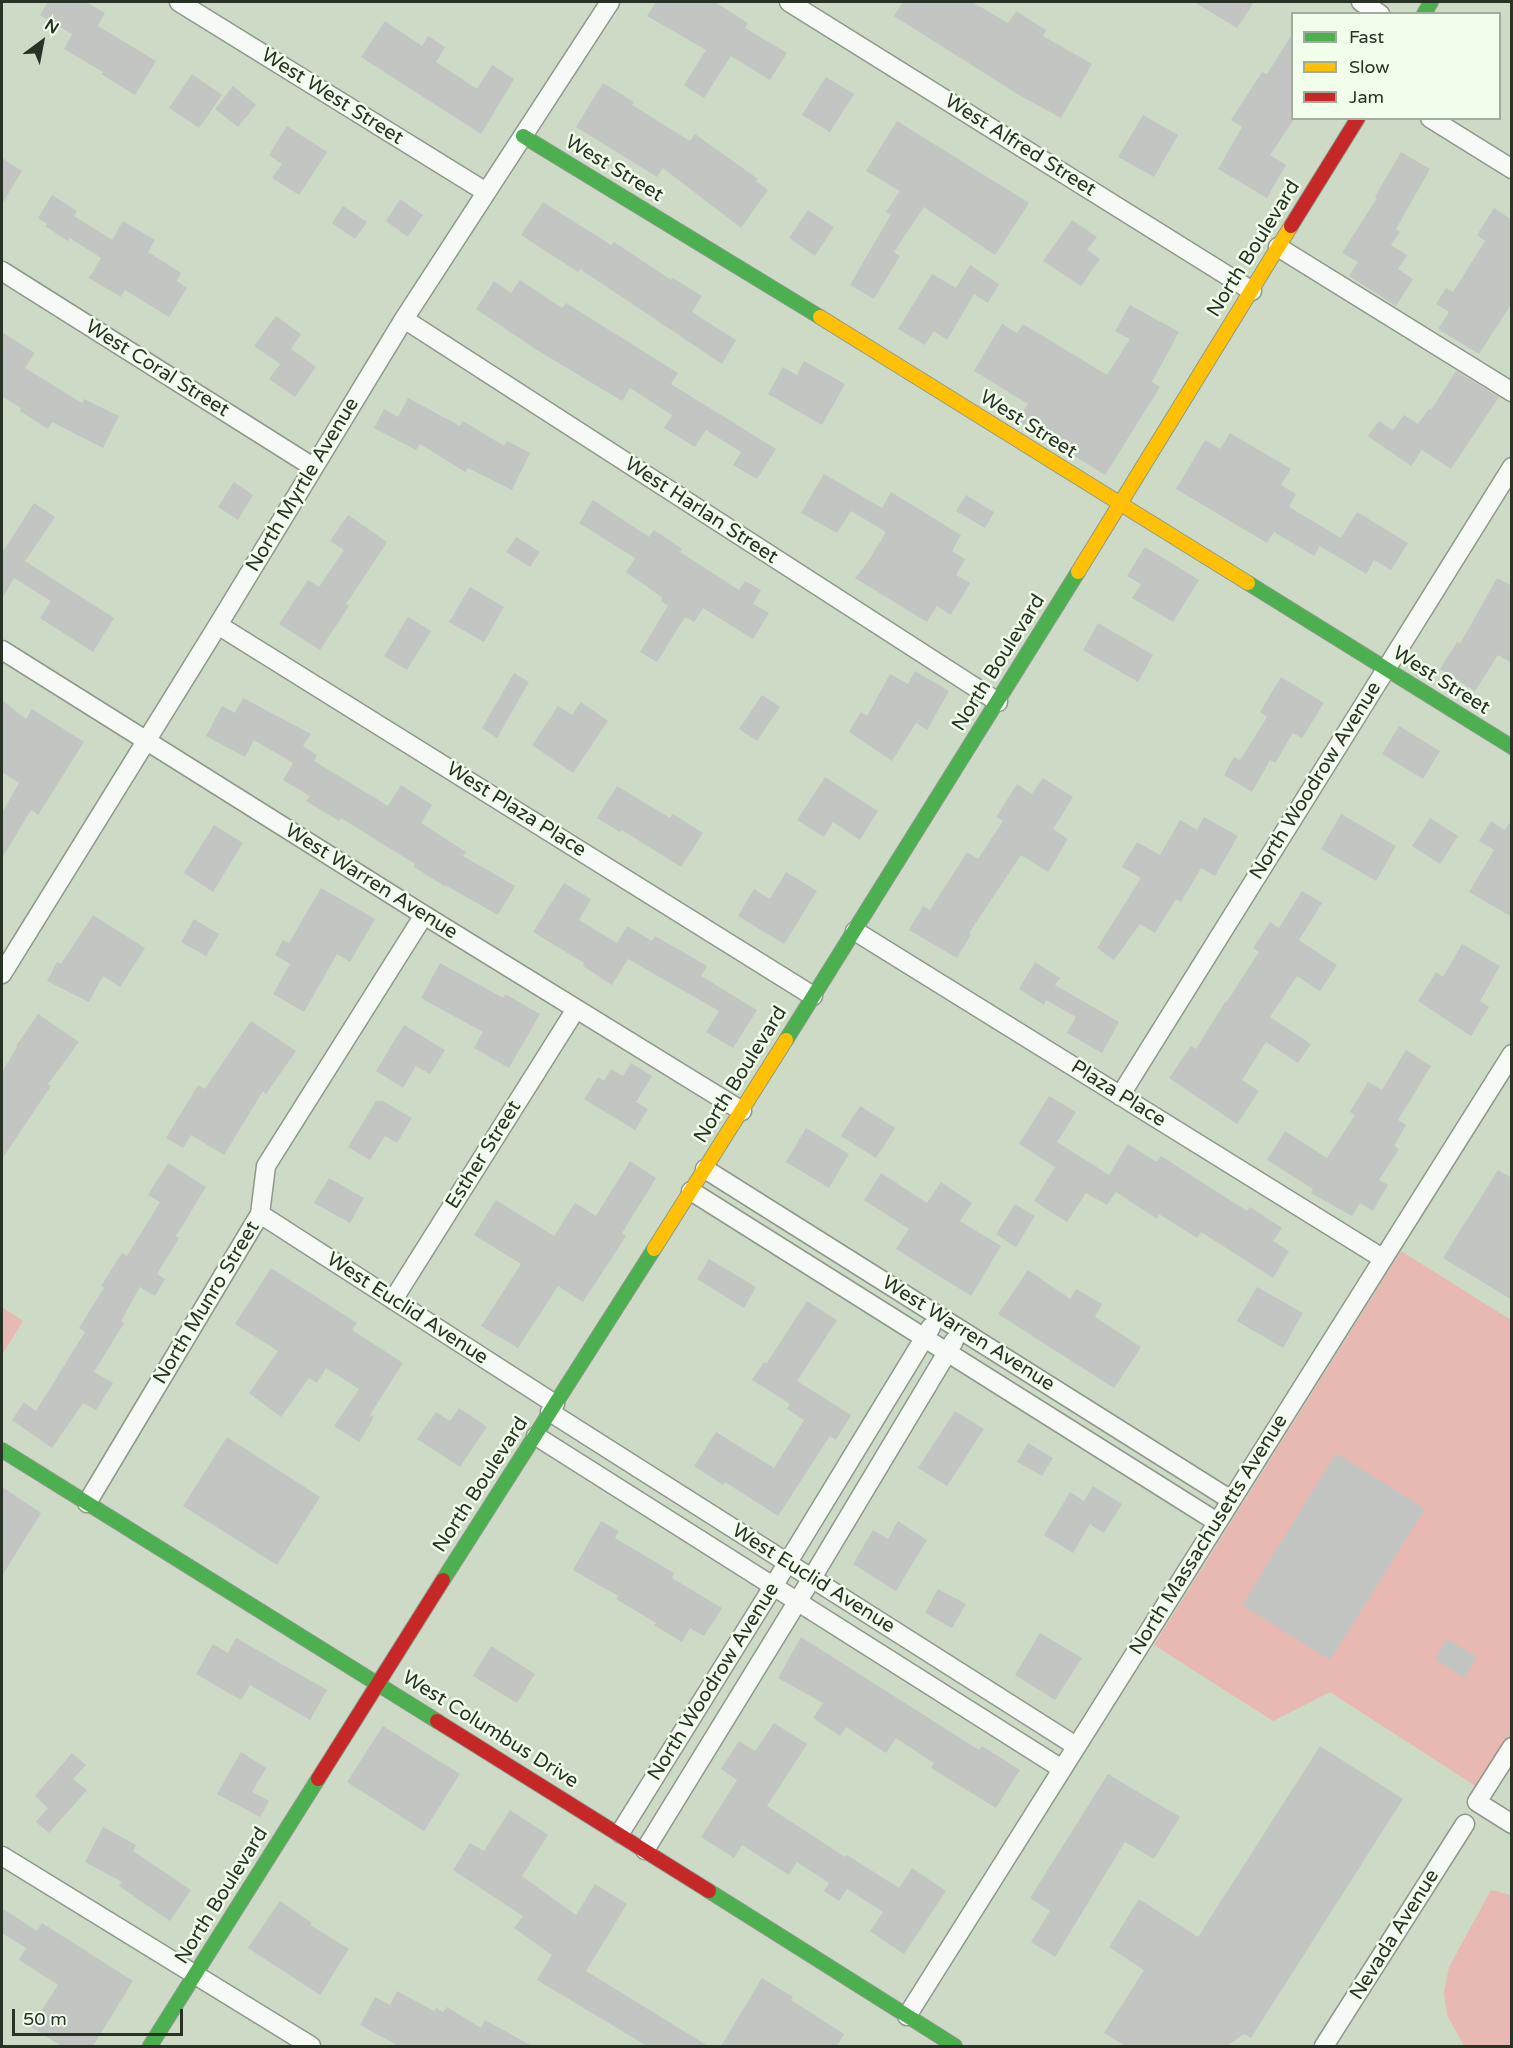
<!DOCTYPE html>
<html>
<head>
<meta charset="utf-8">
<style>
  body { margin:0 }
  #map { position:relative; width:1513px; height:2048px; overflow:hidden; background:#ccdac6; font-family:"Varela Round",sans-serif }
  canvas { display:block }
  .frame { position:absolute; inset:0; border:3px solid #283225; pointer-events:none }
  .legend { position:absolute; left:1291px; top:12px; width:210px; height:108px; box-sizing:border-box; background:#f1feec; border:2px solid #a1ac9c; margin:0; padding:8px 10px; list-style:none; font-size:18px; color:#283225 }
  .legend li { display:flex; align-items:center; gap:12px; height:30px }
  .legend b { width:30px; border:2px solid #a1ac9c }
  .north { position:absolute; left:12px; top:12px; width:60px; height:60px; -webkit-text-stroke:4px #f1feec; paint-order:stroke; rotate:32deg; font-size:16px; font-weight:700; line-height:24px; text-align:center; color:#283225 }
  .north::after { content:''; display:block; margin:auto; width:21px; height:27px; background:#283225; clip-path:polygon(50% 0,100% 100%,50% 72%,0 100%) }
  .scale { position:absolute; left:12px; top:2009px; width:171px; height:27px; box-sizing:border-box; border:3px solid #283225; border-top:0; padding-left:8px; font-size:18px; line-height:21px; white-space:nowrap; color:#283225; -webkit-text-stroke:4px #f1feec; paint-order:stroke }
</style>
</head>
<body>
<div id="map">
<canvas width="1513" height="2048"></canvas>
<div class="frame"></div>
<ul class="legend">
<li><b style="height:8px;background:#4caf50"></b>Fast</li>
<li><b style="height:8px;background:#ffc107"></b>Slow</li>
<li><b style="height:8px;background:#c62828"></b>Jam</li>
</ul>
<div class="north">N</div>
<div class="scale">50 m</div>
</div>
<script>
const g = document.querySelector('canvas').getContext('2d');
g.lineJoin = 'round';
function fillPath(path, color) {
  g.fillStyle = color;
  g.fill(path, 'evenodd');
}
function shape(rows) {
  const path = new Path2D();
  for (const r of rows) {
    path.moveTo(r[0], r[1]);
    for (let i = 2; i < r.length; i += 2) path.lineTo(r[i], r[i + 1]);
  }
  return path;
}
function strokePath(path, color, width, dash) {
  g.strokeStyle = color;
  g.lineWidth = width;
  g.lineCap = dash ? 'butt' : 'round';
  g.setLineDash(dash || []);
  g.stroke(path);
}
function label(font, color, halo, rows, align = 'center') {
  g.font = font + ' "Varela Round",sans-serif';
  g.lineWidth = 5;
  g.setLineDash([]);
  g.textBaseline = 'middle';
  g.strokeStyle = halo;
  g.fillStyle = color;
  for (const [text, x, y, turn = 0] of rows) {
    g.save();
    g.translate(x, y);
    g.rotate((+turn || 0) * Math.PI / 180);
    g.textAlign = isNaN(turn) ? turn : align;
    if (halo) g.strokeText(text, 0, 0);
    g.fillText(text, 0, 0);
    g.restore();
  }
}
const green = shape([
  [1401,1251,1511,1320,1511,1740,1480,1789,1330,1692,1273,1721,1154,1645],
  [2,1307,23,1321,2,1355],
  [1491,1890,1511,1895,1511,2046,1464,2046,1447,2015,1444,1993,1449,1967]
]);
const building = shape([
  [48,2,86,2,105,13,98,26,156,61,135,95,101,74,103,72,64,49,72,34,40,15],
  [656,2,715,2,748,23,745,28,787,53,770,80,731,56,704,98,684,85,706,50,647,16],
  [903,2,972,2,1008,23,1016,11,1046,30,1043,36,1092,64,1061,118,1019,95,894,16],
  [1194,2,1254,2,1237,28],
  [385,21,422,46,428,36,445,47,436,62,477,89,492,65,514,79,481,134,361,57],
  [1293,33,1293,121,1270,155,1286,165,1267,198,1218,169,1242,127,1231,120,1262,72,1267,74],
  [192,74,222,95,199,128,169,108],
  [826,77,854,94,830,132,802,115],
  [603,83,634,102,632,105,690,141,695,134,758,179,756,181,768,190,741,228,663,168,657,177,576,127],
  [233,86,256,105,238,127,215,109],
  [1143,115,1178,135,1154,177,1118,157],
  [897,121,1029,203,995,255,924,207,894,252,900,256,874,299,850,285,891,214,886,212,900,191,866,171],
  [287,126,327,152,299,195,272,178,282,164,269,155],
  [1401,152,1430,169,1396,229,1400,232,1391,245,1407,255,1398,269,1413,279,1396,306,1349,276,1358,262,1342,253,1377,198,1375,197],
  [2,158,22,171,2,204],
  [52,195,77,211,74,216,112,240,123,221,155,240,148,252,181,273,177,281,187,288,169,317,125,290,121,297,89,278,101,258,70,238,68,241,45,226,47,224,38,218],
  [400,199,423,215,408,237,386,221],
  [543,202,611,245,614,242,671,280,673,278,702,296,692,312,736,340,722,364,580,269,578,272,521,235],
  [343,206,367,222,355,239,332,223],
  [1494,208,1512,220,1512,303,1479,354,1438,329,1449,312,1436,304,1446,288,1453,292,1485,241,1477,235],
  [808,210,834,227,815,256,789,238],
  [1072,220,1097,237,1087,250,1100,259,1081,286,1043,261],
  [970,265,999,284,988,303,974,294,947,340,934,331,925,345,898,329,932,274,956,288],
  [520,280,562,308,566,303,678,373,671,384,776,449,757,479,733,465,741,452,706,430,695,447,664,428,672,415,630,388,622,401,537,350,476,309,494,281,511,293],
  [1130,305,1179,332,1152,382,1160,387,1105,475,1017,420,1028,404,974,371,1002,324,1017,333,1023,324,1107,375,1130,339,1115,331],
  [276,316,301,334,291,349,316,367,295,397,269,379,280,364,254,346],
  [2,332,35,353,25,368,82,403,84,399,119,416,103,448,52,422,48,429,20,411,21,408,2,396],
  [804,361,845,384,822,425,768,394,783,367,797,375],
  [1456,371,1499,397,1451,469,1422,450,1411,466,1368,436,1379,421,1393,430,1404,415,1418,424,1429,409,1431,410],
  [408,398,460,426,463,421,504,446,507,441,530,453,512,490,468,468,465,472,420,444,416,450,374,428,384,409,398,417],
  [1230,433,1291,469,1281,485,1296,494,1289,507,1341,538,1357,512,1408,543,1391,570,1374,560,1366,574,1320,546,1314,556,1274,532,1267,543,1176,489,1205,440,1220,449],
  [824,474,882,508,891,492,961,535,952,551,965,559,956,575,970,583,951,615,937,606,927,622,855,578,867,563,886,532,851,511,837,533,801,513],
  [234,482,253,495,238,520,218,507],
  [966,495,994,512,985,528,956,511],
  [593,500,649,537,654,530,682,549,680,552,739,590,745,581,761,590,753,604,769,613,753,639,703,608,694,622,685,617,657,662,640,652,668,606,661,601,663,598,626,572,635,558,579,523],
  [34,503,55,517,25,561,114,618,93,652,40,618,51,601,14,578,2,599,2,553],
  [348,515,387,542,346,604,349,606,320,650,279,624,308,580,319,587,344,550,330,541],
  [516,537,540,552,530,567,506,552],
  [1145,547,1199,580,1173,622,1132,598,1141,584,1127,576],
  [1497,578,1512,586,1512,663,1498,655,1475,691,1440,669,1457,642,1460,644],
  [470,587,504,607,484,642,449,622],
  [408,617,431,631,407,670,384,656],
  [1098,623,1153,655,1138,682,1083,650],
  [915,671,949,691,927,730,916,723,892,761,849,732,861,712,867,716,890,674,908,684],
  [514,673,529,682,497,738,482,728],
  [1281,677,1324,703,1302,738,1293,733,1275,763,1270,760,1252,792,1224,775,1234,757,1240,760,1267,717,1260,712],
  [762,695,780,707,757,741,739,729],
  [243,698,311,734,303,746,317,755,314,761,388,806,401,785,432,805,421,823,466,852,463,856,515,886,498,915,445,885,444,886,414,867,415,864,341,818,339,821,306,801,310,796,283,780,293,763,254,740,245,757,206,736,222,706,235,713],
  [2,700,26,719,32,709,84,742,38,815,31,810,2,858,2,813,19,783,2,772],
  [581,702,608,721,573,773,532,745,558,706,572,715],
  [1399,726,1440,751,1423,779,1382,754],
  [825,777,878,811,860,840,833,822,824,837,797,820],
  [1043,778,1073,797,1053,829,1068,839,1048,872,1021,855,969,933,971,934,957,958,909,930,923,906,930,910,967,852,978,859,1003,821,996,817,1017,784,1032,794],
  [617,786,670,818,673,814,703,833,681,867,622,830,620,832,597,818],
  [1341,814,1396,846,1376,881,1321,849],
  [1204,817,1238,836,1215,876,1201,868,1181,902,1176,899,1155,933,1140,924,1114,960,1097,948,1141,878,1122,867,1137,842,1160,855,1180,820,1197,830],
  [1430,818,1458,836,1440,864,1412,846],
  [1512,819,1512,917,1469,892,1494,850,1479,841,1491,821,1505,830],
  [214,825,243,843,213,892,184,873],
  [786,872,817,891,784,944,738,916,754,889,770,899],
  [564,883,591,899,579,920,617,943,627,926,652,941,655,936,707,966,701,976,757,1010,733,1048,706,1032,719,1011,628,959,612,985,583,966,584,963,533,932],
  [321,888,375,919,350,962,337,954,304,1012,273,994,290,964,275,955,283,940,289,943],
  [1302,891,1322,903,1299,940,1337,965,1320,991,1297,976,1270,1017,1311,1044,1298,1063,1266,1042,1242,1080,1259,1091,1237,1124,1169,1078,1191,1046,1196,1049,1225,1002,1226,1003,1259,952,1253,948,1270,922,1279,928],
  [93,915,145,948,120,987,103,976,89,1002,47,981,57,962,61,964],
  [194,919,219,934,206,956,181,942],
  [1462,944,1500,966,1480,1001,1489,1007,1471,1036,1418,1001,1436,972,1443,977],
  [1035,962,1060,978,1055,985,1119,1022,1102,1053,1067,1033,1076,1017,1046,1000,1044,1005,1019,989],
  [440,963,503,998,505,994,540,1014,509,1068,474,1048,483,1032,421,998],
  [38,1014,79,1042,48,1084,51,1086,2,1159,2,1072,17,1047,16,1046],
  [251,1021,296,1051,266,1094,263,1091,224,1155,191,1135,183,1148,166,1138,198,1085,205,1089],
  [404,1025,445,1050,430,1074,416,1066,403,1088,376,1071],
  [1406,1050,1431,1066,1398,1120,1406,1125,1394,1146,1399,1149,1379,1180,1388,1185,1373,1211,1360,1203,1352,1216,1311,1193,1313,1189,1267,1160,1285,1131,1327,1158,1355,1115,1350,1112,1368,1082,1382,1090],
  [631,1063,652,1076,636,1102,648,1109,635,1130,584,1099,598,1077,604,1081,611,1069,623,1076],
  [1049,1096,1076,1112,1057,1142,1109,1175,1128,1144,1157,1162,1161,1156,1247,1211,1250,1207,1282,1228,1273,1241,1289,1251,1273,1278,1201,1232,1197,1238,1159,1214,1157,1219,1116,1192,1107,1205,1086,1193,1067,1222,1034,1201,1055,1167,1019,1144],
  [376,1101,383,1101,412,1118,397,1143,385,1136,370,1160,348,1147],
  [860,1106,895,1128,876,1158,841,1136],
  [806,1128,849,1154,829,1188,786,1162],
  [630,1161,656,1178,622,1233,626,1236,583,1302,558,1286,518,1348,481,1326,521,1264,474,1235,496,1200,554,1236,575,1203,596,1216],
  [168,1163,206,1187,176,1236,179,1238,157,1274,165,1279,155,1296,140,1287,121,1321,124,1323,94,1372,113,1383,96,1410,83,1403,52,1448,12,1420,24,1402,36,1411,85,1332,79,1328,104,1288,101,1286,122,1253,127,1256,160,1202,148,1195],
  [1498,1170,1512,1178,1512,1300,1443,1258],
  [881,1173,927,1203,941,1182,972,1203,960,1221,1001,1246,971,1296,896,1249,909,1229,864,1200],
  [329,1178,364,1198,350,1223,314,1203],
  [1015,1204,1035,1216,1016,1247,996,1234],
  [709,1259,756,1287,744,1308,697,1279],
  [271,1268,357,1323,352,1330,403,1363,370,1415,374,1417,359,1442,334,1426,359,1389,326,1368,317,1383,309,1378,281,1417,249,1393,278,1351,235,1324],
  [1028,1270,1070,1299,1076,1289,1102,1304,1095,1317,1141,1347,1114,1388,998,1314],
  [1257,1287,1303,1313,1283,1348,1237,1321],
  [807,1301,837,1320,797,1381,851,1415,836,1440,830,1436,778,1516,725,1482,723,1485,694,1466,716,1432,774,1468,804,1420,787,1409,790,1404,752,1380,764,1362,767,1363],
  [459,1408,487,1427,460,1467,417,1439,436,1412,450,1421],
  [955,1411,984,1429,947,1486,918,1468],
  [227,1437,320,1497,277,1565,183,1506],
  [1028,1443,1053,1458,1042,1476,1017,1462],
  [1336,1453,1425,1509,1330,1660,1242,1605],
  [1093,1486,1122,1504,1104,1533,1090,1524,1073,1553,1044,1535,1070,1492,1084,1501],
  [2,1487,41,1513,2,1576],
  [601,1521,619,1531,615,1538,674,1573,672,1578,722,1608,704,1636,690,1628,682,1642,654,1625,656,1623,616,1599,618,1596,573,1570],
  [898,1521,927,1540,896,1591,853,1564,873,1530,888,1539],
  [938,1589,966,1604,952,1628,925,1613],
  [1040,1633,1082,1658,1055,1700,1015,1675],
  [801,1637,979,1750,982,1746,1020,1770,996,1808,931,1768,934,1763,896,1738,886,1753,846,1727,840,1736,813,1718,823,1703,778,1678],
  [236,1638,327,1690,310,1720,250,1685,241,1700,196,1674,213,1644,228,1653],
  [1447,1639,1477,1657,1464,1678,1435,1659],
  [491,1646,535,1674,517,1703,473,1676],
  [774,1723,807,1744,767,1806,845,1857,847,1855,899,1888,912,1868,946,1891,904,1954,870,1931,883,1912,847,1889,839,1901,824,1891,829,1883,797,1862,789,1875,742,1845,734,1858,701,1837,737,1780,721,1769,739,1741,755,1751],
  [383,1726,460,1774,424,1831,347,1782],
  [1320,1746,1403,1799,1251,2038,1244,2034,1227,2046,1125,2046,1104,2033,1144,1970,1109,1947,1139,1899,1198,1937],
  [241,1752,266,1768,252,1792,269,1801,260,1817,217,1794],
  [72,1753,86,1765,73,1779,87,1790,49,1833,36,1822,48,1808,35,1796],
  [1108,1774,1180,1817,1154,1859,1125,1842,1055,1957,1031,1942,1050,1911,1030,1898],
  [510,1810,548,1835,522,1876,576,1915,595,1884,627,1904,586,1971,708,2046,647,2046,537,1980,552,1955,514,1928,523,1916,453,1870,470,1843,484,1851],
  [103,1827,136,1845,133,1851,191,1890,170,1921,119,1886,122,1882,85,1862],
  [280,1901,312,1923,310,1925,349,1949,320,1995,248,1948],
  [2,1908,37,1931,42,1923,133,1981,93,2046,61,2046,31,2027,58,1985,19,1960,26,1948,2,1933],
  [762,1978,793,1997,791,2000,844,2034,837,2046,721,2046],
  [397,1991,434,2011,436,2008,443,2012,447,2007,481,2028,485,2020,532,2046,399,2046,360,2025,375,1997,390,2005]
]);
const street = shape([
  [179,2,486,192],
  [789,2,1252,291],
  [1361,2,1380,14],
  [1430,118,1512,169],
  [1278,247,1512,392],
  [2,271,313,467],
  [404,319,998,702],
  [218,625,813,996],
  [2,650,424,915,742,1111],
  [855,931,1382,1258],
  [2,974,218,625,404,319,610,2],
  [1120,1096,1512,467],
  [705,1169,1231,1500],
  [691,1191,1217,1522],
  [260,1214,555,1404],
  [393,1300,576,1009],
  [550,1412,1076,1746],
  [536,1436,1062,1769],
  [87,1503,260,1214,266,1166,424,915],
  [1512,1747,1477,1802,1512,1824],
  [620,1833,774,1585,931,1327],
  [645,1850,812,1578,954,1341],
  [2,1856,311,2046],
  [907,2016,1512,1054],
  [1324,2046,1465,1824]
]);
const fast = shape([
  [1424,14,1431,2],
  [523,136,820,317],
  [1248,583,1512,747],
  [786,1040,1078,572],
  [2,1450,437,1721],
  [443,1580,654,1249],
  [709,1891,955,2046],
  [150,2046,318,1779]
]);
const slow = shape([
  [820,317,1248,583],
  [1078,572,1291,226],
  [654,1249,786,1040]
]);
const jam = shape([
  [1291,226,1358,118],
  [437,1721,709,1891],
  [318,1779,443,1580]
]);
const streetNames = [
  ["West West Street",332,97,32],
  ["West Alfred Street",1020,146,32],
  ["West Street",614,169,31],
  ["North Boulevard",1254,249,-58],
  ["West Coral Street",157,369,32],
  ["West Street",1028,425,32],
  ["North Myrtle Avenue",303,485,-59],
  ["West Harlan Street",701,511,33],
  ["North Boulevard",999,663,-58],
  ["West Street",1441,681,32],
  ["North Woodrow Avenue",1316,781,-58],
  ["West Plaza Place",516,810,32],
  ["West Warren Avenue",371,882,32],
  ["North Boulevard",741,1075,-58],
  ["Plaza Place",1118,1094,32],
  ["Esther Street",484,1155,-58],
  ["North Munro Street",207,1303,-59],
  ["West Euclid Avenue",407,1309,33],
  ["West Warren Avenue",968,1334,32],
  ["North Boulevard",481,1485,-57],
  ["North Massachusetts Avenue",1209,1535,-58],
  ["West Euclid Avenue",813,1579,32],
  ["North Woodrow Avenue",714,1682,-58],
  ["West Columbus Drive",490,1730,32],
  ["North Boulevard",222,1896,-58],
  ["Nevada Avenue",1395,1935,-58]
];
fillPath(green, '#e8b9b2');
fillPath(building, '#c3c5c2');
strokePath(street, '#8e998a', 21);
strokePath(fast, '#8e998a', 16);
strokePath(slow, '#8e998a', 16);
strokePath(jam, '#8e998a', 16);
strokePath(street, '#f7f9f6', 18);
strokePath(fast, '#4caf50', 14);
strokePath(slow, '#ffc107', 14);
strokePath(jam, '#c62828', 14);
label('20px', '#283225', '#f1feec', streetNames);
</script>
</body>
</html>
